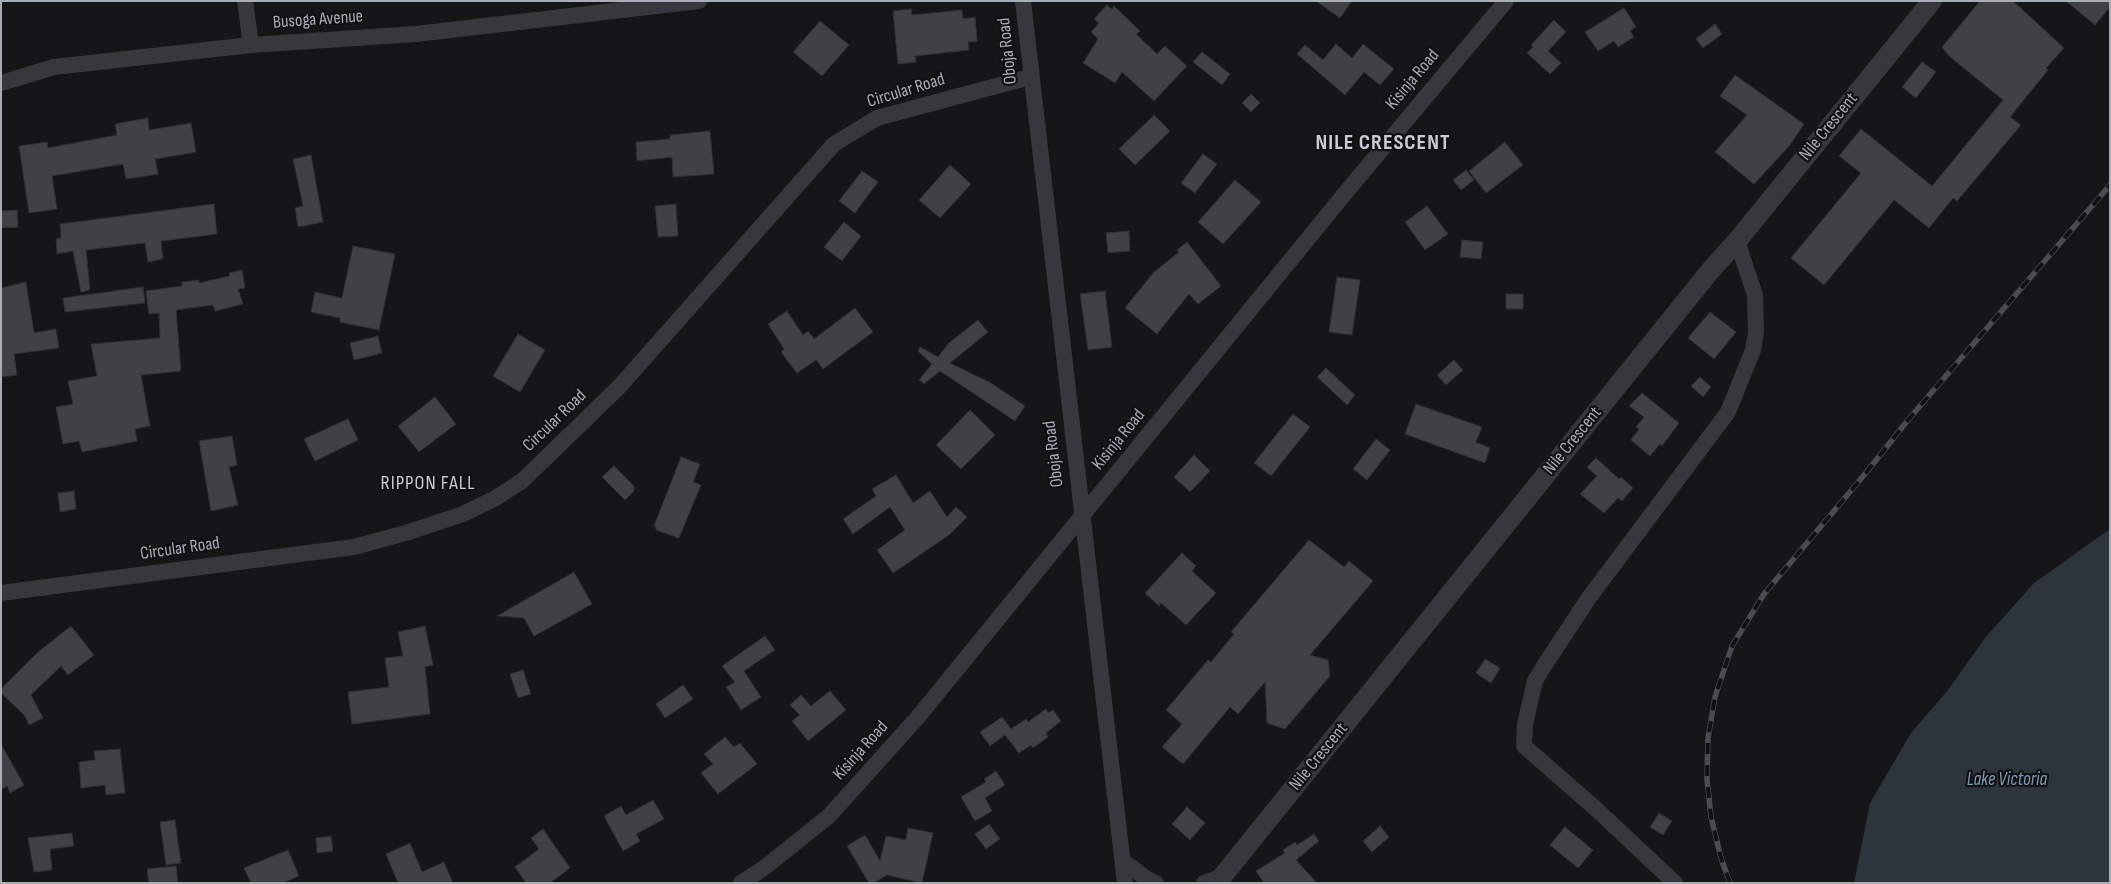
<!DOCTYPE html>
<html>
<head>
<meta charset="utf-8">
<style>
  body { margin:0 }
  #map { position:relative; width:2111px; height:884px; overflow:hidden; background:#161618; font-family:"Sofia Sans Condensed",sans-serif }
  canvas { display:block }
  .frame { position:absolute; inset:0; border:2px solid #a8adb8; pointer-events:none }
</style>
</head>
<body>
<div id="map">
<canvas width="2111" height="884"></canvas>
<div class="frame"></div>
</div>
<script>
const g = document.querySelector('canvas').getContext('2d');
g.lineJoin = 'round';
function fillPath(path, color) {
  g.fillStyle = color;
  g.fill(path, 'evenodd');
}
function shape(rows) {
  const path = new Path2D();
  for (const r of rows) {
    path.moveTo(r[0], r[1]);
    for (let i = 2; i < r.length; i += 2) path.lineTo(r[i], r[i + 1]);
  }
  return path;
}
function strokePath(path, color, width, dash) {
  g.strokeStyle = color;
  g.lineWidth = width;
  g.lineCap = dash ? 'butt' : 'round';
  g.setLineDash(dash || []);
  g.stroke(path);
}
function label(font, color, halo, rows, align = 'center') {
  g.font = font + ' "Sofia Sans Condensed",sans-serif';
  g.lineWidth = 4.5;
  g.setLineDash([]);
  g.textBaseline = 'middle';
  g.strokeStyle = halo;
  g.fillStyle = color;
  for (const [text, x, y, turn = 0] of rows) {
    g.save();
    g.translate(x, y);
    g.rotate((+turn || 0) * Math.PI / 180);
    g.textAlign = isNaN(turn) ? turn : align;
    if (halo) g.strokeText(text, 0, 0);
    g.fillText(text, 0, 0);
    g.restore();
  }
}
const water = shape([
  [2110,529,2110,883,1854,883,1870,803,1911,733,1948,690,1985,638,2034,583]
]);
const building = shape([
  [1316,1,1352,1,1340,18,1316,1],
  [1980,1,2013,1,2064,48,2046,68,2048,70,2010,117,2021,125,1957,201,1953,198,1929,228,1894,200,1824,285,1791,258,1861,173,1839,156,1861,129,1932,186,2003,100,1949,56,1942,47,1980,1],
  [2066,1,2110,1,2110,7,2095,25,2066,1],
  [1107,5,1112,9,1114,6,1140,31,1136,34,1157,54,1165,46,1187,66,1154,101,1122,72,1115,83,1083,63,1098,39,1091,32,1099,23,1094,19,1107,5],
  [1624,8,1636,27,1630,31,1634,37,1618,47,1614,41,1598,51,1585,32,1624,8],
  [911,9,912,15,962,10,963,19,975,17,977,41,968,42,969,50,915,56,916,62,898,64,893,11,911,9],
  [1554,20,1566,32,1548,51,1561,63,1550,74,1527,53,1533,47,1531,45,1554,20],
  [820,21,849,45,822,76,793,52,820,21],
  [1715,24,1722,34,1703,48,1696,39,1715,24],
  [1336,44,1352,58,1363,44,1394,69,1380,85,1364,72,1345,95,1297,54,1305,45,1323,60,1336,44],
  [1202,52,1230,74,1222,85,1193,62,1202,52],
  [1922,62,1936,72,1916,98,1902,87,1922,62],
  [1735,75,1804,124,1790,145,1754,184,1715,152,1747,115,1720,96,1735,75],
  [1251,94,1260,103,1251,112,1242,103,1251,94],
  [1154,115,1170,131,1135,165,1119,149,1154,115],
  [148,118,149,130,191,123,196,152,155,159,158,174,126,179,123,164,52,176,57,209,29,213,19,146,47,142,48,148,117,135,115,124,148,118],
  [710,131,714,174,673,177,672,157,637,161,636,142,670,139,670,135,710,131],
  [1505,142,1523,165,1486,193,1469,171,1505,142],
  [1203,154,1217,164,1195,193,1181,183,1203,154],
  [311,155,323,222,298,227,295,208,303,206,293,159,311,155],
  [950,165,971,184,940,218,919,200,950,165],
  [1466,170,1474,180,1461,190,1453,180,1466,170],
  [862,171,878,182,855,213,839,201,862,171],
  [1235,180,1261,202,1223,244,1198,222,1235,180],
  [214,204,217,234,161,241,163,259,148,262,145,243,86,250,90,290,81,292,73,251,57,254,56,239,61,238,60,224,214,204],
  [676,204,678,236,658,237,655,206,676,204],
  [1427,206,1448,234,1425,250,1405,222,1427,206],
  [17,210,18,227,1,228,1,211,17,210],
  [844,222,861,236,842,261,824,247,844,222],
  [1129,231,1130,251,1108,253,1106,233,1129,231],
  [1462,240,1483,242,1481,259,1460,257,1462,240],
  [1187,242,1221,286,1198,304,1189,294,1157,334,1125,308,1153,273,1179,252,1177,250,1187,242],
  [353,246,395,254,379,330,340,322,340,318,311,312,315,292,342,298,353,246],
  [242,270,245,288,238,289,243,304,215,311,213,305,176,310,181,371,141,375,150,426,135,429,137,441,82,452,79,441,63,444,56,407,73,404,68,381,97,376,91,344,160,338,159,313,149,314,146,291,182,286,182,282,199,280,199,283,230,276,229,273,242,270],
  [1337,277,1360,280,1352,335,1329,332,1337,277],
  [26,282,34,333,56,329,59,348,14,354,17,375,1,377,1,288,26,282],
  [143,287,145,303,65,312,63,298,143,287],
  [1105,291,1112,347,1088,350,1080,294,1105,291],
  [1506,294,1523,294,1523,309,1506,309,1506,294],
  [855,308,873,332,823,369,816,360,797,373,781,352,784,349,768,324,787,311,803,335,808,331,814,339,855,308],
  [1710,312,1736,332,1714,359,1688,338,1710,312],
  [978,320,988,332,950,363,991,383,1025,406,1015,421,940,371,924,384,919,380,932,364,918,351,920,347,938,357,949,343,978,320],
  [518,334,545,350,520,392,493,376,518,334],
  [378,336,382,353,354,360,350,343,378,336],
  [1454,360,1463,370,1446,385,1437,375,1454,360],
  [1326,368,1355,395,1347,405,1317,377,1326,368],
  [1700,377,1711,387,1703,397,1691,386,1700,377],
  [1642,393,1679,423,1662,446,1660,444,1650,456,1631,440,1639,429,1636,427,1644,417,1629,406,1642,393],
  [435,397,456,424,419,452,398,426,435,397],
  [1416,404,1482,427,1476,442,1490,448,1485,463,1405,434,1416,404],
  [970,410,995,435,961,469,936,445,970,410],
  [1293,414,1310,427,1271,476,1254,463,1293,414],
  [348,419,358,440,315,461,304,439,348,419],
  [232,436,237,465,229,467,238,505,211,511,199,441,232,436],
  [1376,439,1390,450,1367,480,1353,469,1376,439],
  [1194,455,1210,471,1190,492,1174,477,1194,455],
  [681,457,700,464,693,482,701,485,679,538,656,530,656,527,654,526,681,457],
  [1596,458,1619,479,1621,477,1633,488,1622,501,1618,498,1604,513,1580,494,1597,476,1587,467,1596,458],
  [614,466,634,486,634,491,625,500,602,477,614,466],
  [896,475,913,503,930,491,947,517,956,507,967,517,949,535,893,573,877,550,905,530,890,507,853,534,843,519,876,496,872,489,896,475],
  [74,491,76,509,60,512,58,493,74,491],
  [1309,540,1344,567,1349,561,1373,581,1310,655,1328,660,1330,676,1285,729,1267,723,1265,682,1238,714,1230,707,1183,764,1162,747,1182,724,1166,710,1208,660,1211,662,1234,634,1231,632,1309,540],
  [1182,553,1196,566,1192,571,1216,593,1186,625,1161,603,1159,606,1145,593,1182,553],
  [574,572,592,604,534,636,524,618,497,616,574,572],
  [71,626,94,655,68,675,61,666,31,695,43,718,29,725,25,716,1,693,1,689,37,653,71,626],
  [425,626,433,665,425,667,430,714,352,724,348,692,389,687,385,658,403,656,398,632,425,626],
  [765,636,775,650,744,671,761,697,741,710,726,687,735,682,722,666,765,636],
  [1485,659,1500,668,1491,683,1476,673,1485,659],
  [523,670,531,694,518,698,510,674,523,670],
  [683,685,693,699,665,718,656,704,683,685],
  [830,691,846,710,808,741,792,721,800,715,790,705,801,695,811,706,830,691],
  [1046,709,1048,713,1053,710,1061,721,1046,733,1048,737,1033,748,1031,745,1019,753,1005,735,990,746,980,732,1002,717,1011,729,1026,719,1028,722,1046,709],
  [725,737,734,747,740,743,757,764,718,794,701,773,713,764,704,754,725,737],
  [1,744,24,785,10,793,7,786,1,790,1,744],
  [120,749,125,793,106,795,105,785,81,788,79,762,95,760,94,751,120,749],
  [996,771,1005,785,985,798,992,811,975,821,961,797,986,782,984,779,996,771],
  [653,800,664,819,636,834,640,841,623,851,604,816,621,806,626,815,653,800],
  [1187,807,1205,823,1190,840,1172,824,1187,807],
  [1659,813,1672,821,1663,835,1650,827,1659,813],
  [175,820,181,863,166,865,160,822,175,820],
  [989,824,1000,839,986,849,975,834,989,824],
  [1380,826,1389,837,1372,852,1363,841,1380,826],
  [1565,827,1593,850,1578,868,1550,845,1565,827],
  [908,828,933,833,922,883,887,875,874,883,869,883,847,846,865,835,880,861,886,836,906,840,908,828],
  [543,829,570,868,550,883,526,883,515,867,539,849,531,838,543,829],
  [72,833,74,846,50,849,52,870,34,872,28,838,72,833],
  [1314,834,1319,841,1296,860,1317,883,1264,883,1256,871,1285,853,1283,850,1295,842,1297,845,1314,834],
  [331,836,333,851,317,853,316,838,331,836],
  [410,843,422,872,444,862,453,883,398,883,386,854,410,843],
  [288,850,299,876,283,883,251,883,244,868,288,850],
  [176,866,178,883,149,883,147,869,176,866]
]);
const minor = shape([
  [245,1,251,45],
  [1023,1,1125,883],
  [1,83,54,67,251,45,416,34,699,1],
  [1,593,354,547,409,532,463,514,494,499,522,481,619,387,834,144,877,118,1030,77],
  [1123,861,1147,879,1156,883],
  [741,883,764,868,829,816,918,717,1342,197,1506,1],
  [1204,883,1223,876],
  [1675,883,1595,808,1524,746,1525,724,1535,681,1544,666,1588,599,1728,412,1753,350,1756,332,1755,295,1737,241]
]);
const tertiary = shape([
  [1217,883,1710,271,1737,241,1932,1]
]);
const rail = shape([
  [1730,883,1721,858,1711,817,1707,779,1708,738,1715,697,1732,646,1764,594,1865,474,1908,420,2110,185]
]);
const streetNames = [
  ["Busoga Avenue",318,20,-4],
  ["Oboja Road",1008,51,-96],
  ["Kisinja Road",1413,80,-50],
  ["Circular Road",906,91,-17],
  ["Nile Crescent",1829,127,-51],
  ["Circular Road",555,421,-44],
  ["Kisinja Road",1119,440,-51],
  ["Nile Crescent",1573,441,-51],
  ["Oboja Road",1054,454,-97],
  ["Circular Road",180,549,-8],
  ["Kisinja Road",861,751,-48],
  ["Nile Crescent",1319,757,-51]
];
const waterNames = [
  ["Lake Victoria",2007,780]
];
const quarterNames = [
  ["RIPPON FALL",428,484]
];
const districtNames = [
  ["NILE CRESCENT",1383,143]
];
fillPath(water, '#2c353c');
fillPath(building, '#404145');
strokePath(building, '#303034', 1);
strokePath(minor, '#37383d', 16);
strokePath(tertiary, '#37383d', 20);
strokePath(rail, '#4a4c52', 5.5);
strokePath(rail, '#111113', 4, [11]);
label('18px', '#a8adb8', '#111113', streetNames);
label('italic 19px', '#7f9bb3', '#111113', waterNames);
g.letterSpacing = '1px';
label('20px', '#c9ccd4', '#111113', quarterNames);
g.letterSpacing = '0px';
g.letterSpacing = '1px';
label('bold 22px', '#c9ccd4', '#111113', districtNames);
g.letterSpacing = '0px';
</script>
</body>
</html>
